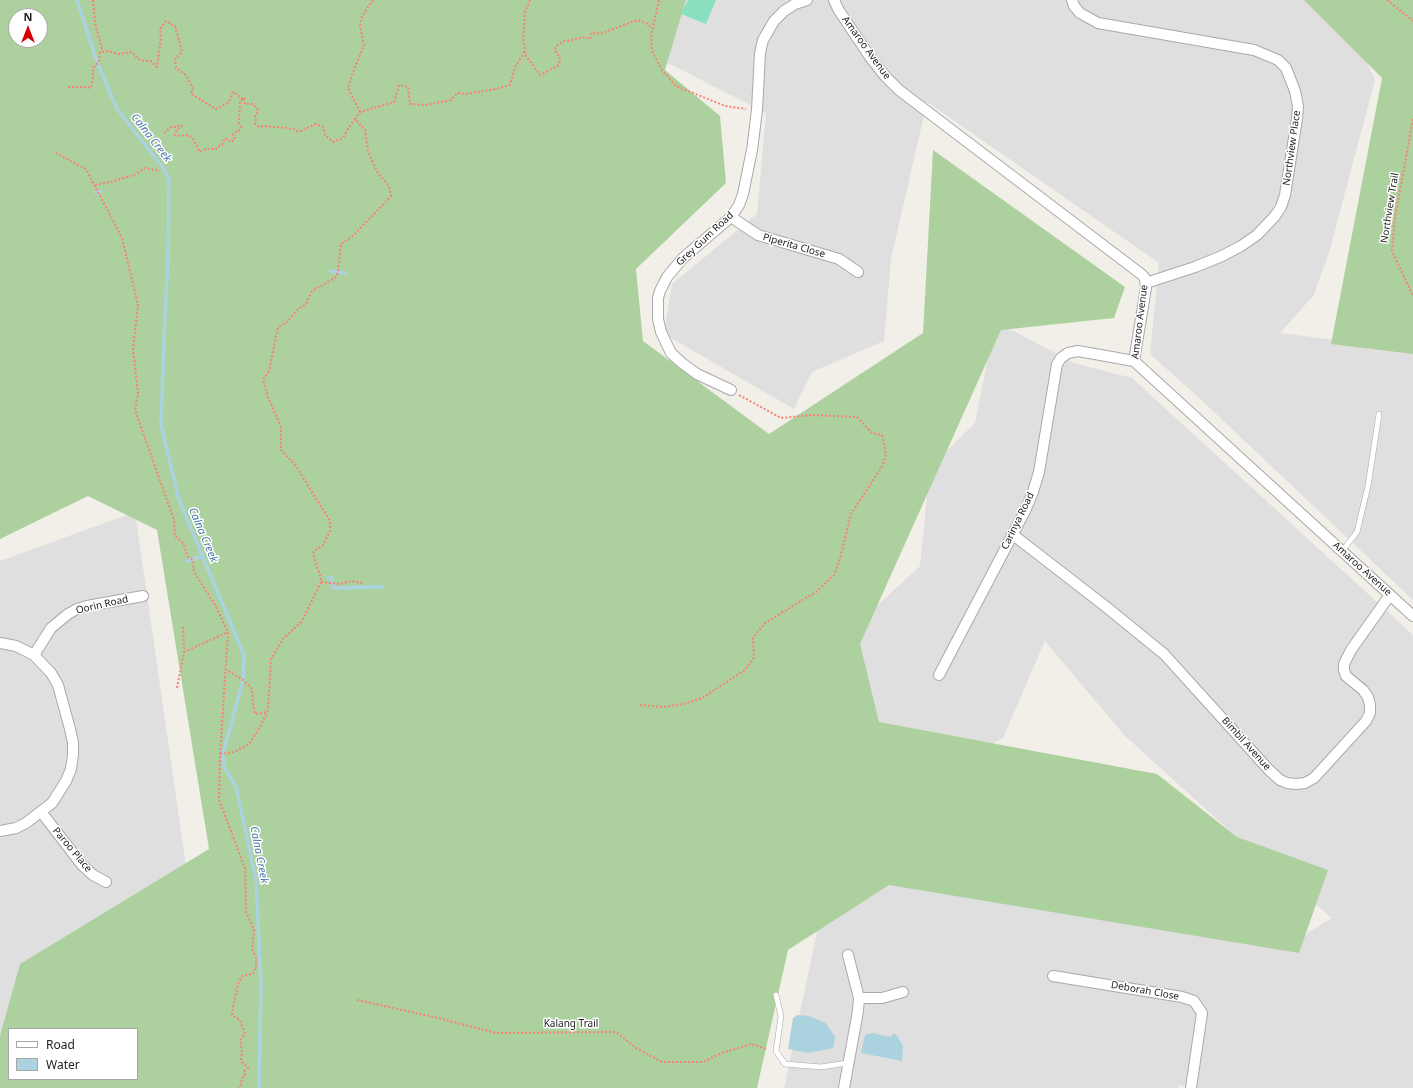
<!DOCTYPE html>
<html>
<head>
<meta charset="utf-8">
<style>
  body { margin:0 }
  #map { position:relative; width:1413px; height:1088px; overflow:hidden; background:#f2efe9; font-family:"Noto Sans",sans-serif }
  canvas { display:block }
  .legend { position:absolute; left:8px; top:1028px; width:130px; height:52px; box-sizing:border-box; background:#fff; border:1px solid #a7a7a7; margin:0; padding:5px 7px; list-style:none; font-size:12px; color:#222 }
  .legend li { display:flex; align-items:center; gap:8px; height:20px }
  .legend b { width:20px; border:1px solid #a7a7a7 }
  .north { position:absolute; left:8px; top:8px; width:40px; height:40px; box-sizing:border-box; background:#fff; border:1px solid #a7a7a7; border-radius:50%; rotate:0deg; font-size:11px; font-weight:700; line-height:16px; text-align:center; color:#222 }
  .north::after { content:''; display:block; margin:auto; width:14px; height:18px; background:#d40000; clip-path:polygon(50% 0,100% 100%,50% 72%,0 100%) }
</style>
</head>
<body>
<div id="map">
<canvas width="1413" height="1088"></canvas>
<ul class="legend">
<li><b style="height:5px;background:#fff"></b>Road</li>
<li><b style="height:11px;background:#aad3df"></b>Water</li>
</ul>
<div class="north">N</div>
</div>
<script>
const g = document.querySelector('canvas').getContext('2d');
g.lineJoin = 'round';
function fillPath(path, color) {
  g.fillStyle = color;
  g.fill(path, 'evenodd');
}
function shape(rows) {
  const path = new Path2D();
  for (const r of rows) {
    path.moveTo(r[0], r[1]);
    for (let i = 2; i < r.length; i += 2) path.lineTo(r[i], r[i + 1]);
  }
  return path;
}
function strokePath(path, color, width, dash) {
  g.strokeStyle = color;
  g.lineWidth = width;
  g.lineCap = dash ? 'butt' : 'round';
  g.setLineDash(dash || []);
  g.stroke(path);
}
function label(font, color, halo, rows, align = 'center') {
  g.font = font + ' "Noto Sans",sans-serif';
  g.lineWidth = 3;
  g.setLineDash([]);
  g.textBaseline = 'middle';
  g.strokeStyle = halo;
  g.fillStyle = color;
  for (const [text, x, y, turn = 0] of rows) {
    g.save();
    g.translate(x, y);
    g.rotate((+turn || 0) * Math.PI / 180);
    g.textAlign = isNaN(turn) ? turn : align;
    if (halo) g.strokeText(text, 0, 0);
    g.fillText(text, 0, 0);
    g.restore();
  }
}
const residential = shape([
  [677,0,1339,0,1375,80,1330,249,1314,295,1280,333,1413,350,1413,600,1196,395,1150,354,1159,263,927,102,891,259,884,341,812,372,794,409,664,334,672,284,757,214,766,113,662,60],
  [995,321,1074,363,1132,378,1413,635,1413,1088,1196,1088,1179,1085,1178,1088,784,1088,821,913,927,859,1290,944,1332,918,1251,850,1125,736,1045,641,1003,738,954,762,884,741,855,698,855,626,920,566,930,467,975,423],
  [135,512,202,977,9,1029,9,1079,0,1088,0,561]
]);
const forest = shape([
  [0,0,686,0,665,70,720,116,726,183,636,269,643,341,769,434,923,333,933,150,1125,287,1114,318,1001,330,860,644,879,722,1157,774,1237,837,1328,870,1299,953,889,885,788,950,757,1088,0,1088,0,1036,20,964,209,849,157,530,88,496,0,539],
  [16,16,40,16,40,40,16,40],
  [9,1029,137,1029,137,1079,9,1079],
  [1304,0,1413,0,1413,354,1331,344,1382,78]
]);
const pitch = shape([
  [688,0,716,0,706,24,681,14]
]);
const water = shape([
  [797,1015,809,1016,826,1023,835,1037,833,1048,808,1053,788,1049,793,1018],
  [873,1033,890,1037,894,1033,898,1037,903,1046,902,1061,861,1053,865,1035]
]);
const stream = shape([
  [77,0,97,62,117,109,164,169,169,180,168,260,165,315,161,425,179,500,244,655,243,680,223,754,224,767,236,786,256,880,261,984,259,1088],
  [96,193,101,191],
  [331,271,345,273],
  [187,561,202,556],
  [328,578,332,578,334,588,382,587]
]);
const path = shape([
  [93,0,95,23,103,52],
  [530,0,525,12,523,39,525,51,526,56,540,75,559,65,560,57,555,51,556,46,564,41,573,40,582,37,590,39,592,32,600,34,637,20,646,23,652,28],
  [659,0,651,36,652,51,662,70,676,86,725,106,746,109],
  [1387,0,1413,21],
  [68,87,86,87,91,88,93,77,93,68,99,62,100,52,107,51,119,54,132,52,138,59,145,61,151,61,157,67,161,38,160,29,166,21,175,26,182,52,175,59,176,68,186,75,193,88,191,94,216,109,229,102,233,92,243,99],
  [360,112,348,88,352,75,364,45,360,26,361,19,369,5,374,0],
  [1413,119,1395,218,1392,251,1413,296],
  [164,133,171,127,176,127,179,125,182,126,177,129,175,135,180,136,186,135,192,137,200,152,206,149,216,149,218,146,222,145,225,138,231,142,235,139,233,135,237,131,239,131,241,127,239,123,240,101,244,98,245,104,253,104,258,110,257,114,255,117,256,119,255,124,259,127,265,126,272,127,280,127,293,129,298,132,316,124,323,127,325,135,333,142,343,138,349,127,355,119],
  [56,153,86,169,122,238,138,305,133,349,138,393,135,410,174,520,175,536,183,543,188,557,193,560,194,572,215,605,228,632,220,756,219,800,245,868,246,912,254,930,252,949,256,958,256,967,253,974,242,976,238,984,233,1007,232,1015,240,1020,245,1034,240,1041,242,1050,241,1061,248,1068,244,1071,245,1075,242,1078,241,1085,239,1088],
  [95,185,110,182,134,175,145,168,160,171],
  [321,582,339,584,351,581,363,583],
  [184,652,228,632],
  [225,669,243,680,252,689,253,704,255,714,267,712],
  [177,688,184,652,183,625],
  [640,705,663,707,683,704,702,698,745,670,754,658,753,638,765,623,816,592,834,575,839,562,851,514,883,465,886,454,882,435,872,433,857,417,812,415,781,418,739,395],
  [220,754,234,752,249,744,260,727,268,710,271,659,283,639,302,621,321,582,321,578,313,554,314,551,323,545,330,531,330,521,296,466,281,450,281,427,268,397,263,380,269,371,278,327,287,322,298,309,306,304,312,291,335,278,338,272,341,244,354,235,391,196,389,186,377,172,368,151,365,130,355,119,360,112,394,102,399,85,408,87,410,104,426,105,451,100,457,93,465,94,496,89,510,85,515,67,525,51],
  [357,1000,434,1017,496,1033,616,1032,636,1048,662,1062,703,1062,722,1053,751,1044,767,1049]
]);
const lane = shape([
  [1342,551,1357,532,1368,486,1379,414],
  [776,995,781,1016,776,1051,785,1064,821,1067,848,1063]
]);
const street = shape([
  [834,0,838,9,870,57,884,75,899,90,1141,274,1145,278,1146,288,1134,361,1413,616],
  [1072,0,1074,6,1080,13,1098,23,1254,50,1278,60,1286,68,1295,91,1298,106,1297,119,1285,195,1281,207,1275,216,1257,235,1241,246,1222,256,1195,267,1146,283],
  [731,217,758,235,839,259,858,272],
  [731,390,697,374,682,363,671,353,661,332,658,319,658,298,660,291,667,277,683,258,731,217,739,205,743,194,752,150,757,110,760,53,763,40,774,21,784,11,795,4,807,0],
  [1012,534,1105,606,1164,654,1269,770,1280,780,1287,783,1296,784,1305,783,1314,778,1366,721,1370,713,1370,705,1368,697,1363,690,1346,676,1344,670,1344,664,1351,650,1390,595],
  [0,643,16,646,34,655,51,673,58,685,70,729,73,743,73,755,71,769,66,781,52,803,26,823,16,828,0,831],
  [34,655,51,628,68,614,77,609,87,606,143,596],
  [939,675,1025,511,1033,492,1039,472,1057,364,1061,358,1068,353,1078,351,1134,361],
  [42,813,82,865,93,875,106,882],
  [1053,976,1182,997,1194,1001,1202,1013,1191,1088],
  [859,998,882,998,903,992],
  [844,1088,858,1011,859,998,848,955]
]);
const streetNames = [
  ["Amaroo Avenue",866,48,54],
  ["Northview Place",1292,148,-82],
  ["Northview Trail",1390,208,-81],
  ["Grey Gum Road",705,239,-43],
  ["Piperita Close",794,246,16],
  ["Amaroo Avenue",1140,322,-83],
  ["Carinya Road",1018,521,-64],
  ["Amaroo Avenue",1362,569,42],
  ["Oorin Road",102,605,-13],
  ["Bimbil Avenue",1246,744,48],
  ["Paroo Place",72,850,50],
  ["Deborah Close",1145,991,10],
  ["Kalang Trail",571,1024]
];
const waterNames = [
  ["Calna Creek",151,138,52],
  ["Calna Creek",203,535,67],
  ["Calna Creek",259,855,79]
];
fillPath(residential, '#e0dfdf');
fillPath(forest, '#add19e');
fillPath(pitch, '#88e0be');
fillPath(water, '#aad3df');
strokePath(stream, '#aad3df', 3.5);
strokePath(lane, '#a9a9a9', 6);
strokePath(street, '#a9a9a9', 12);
strokePath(path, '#fa8072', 2, [2, 2]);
strokePath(lane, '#fff', 5);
strokePath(street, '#fff', 10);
label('10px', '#222', '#fff', streetNames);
label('italic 11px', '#4a7aab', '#fff', waterNames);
</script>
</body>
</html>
